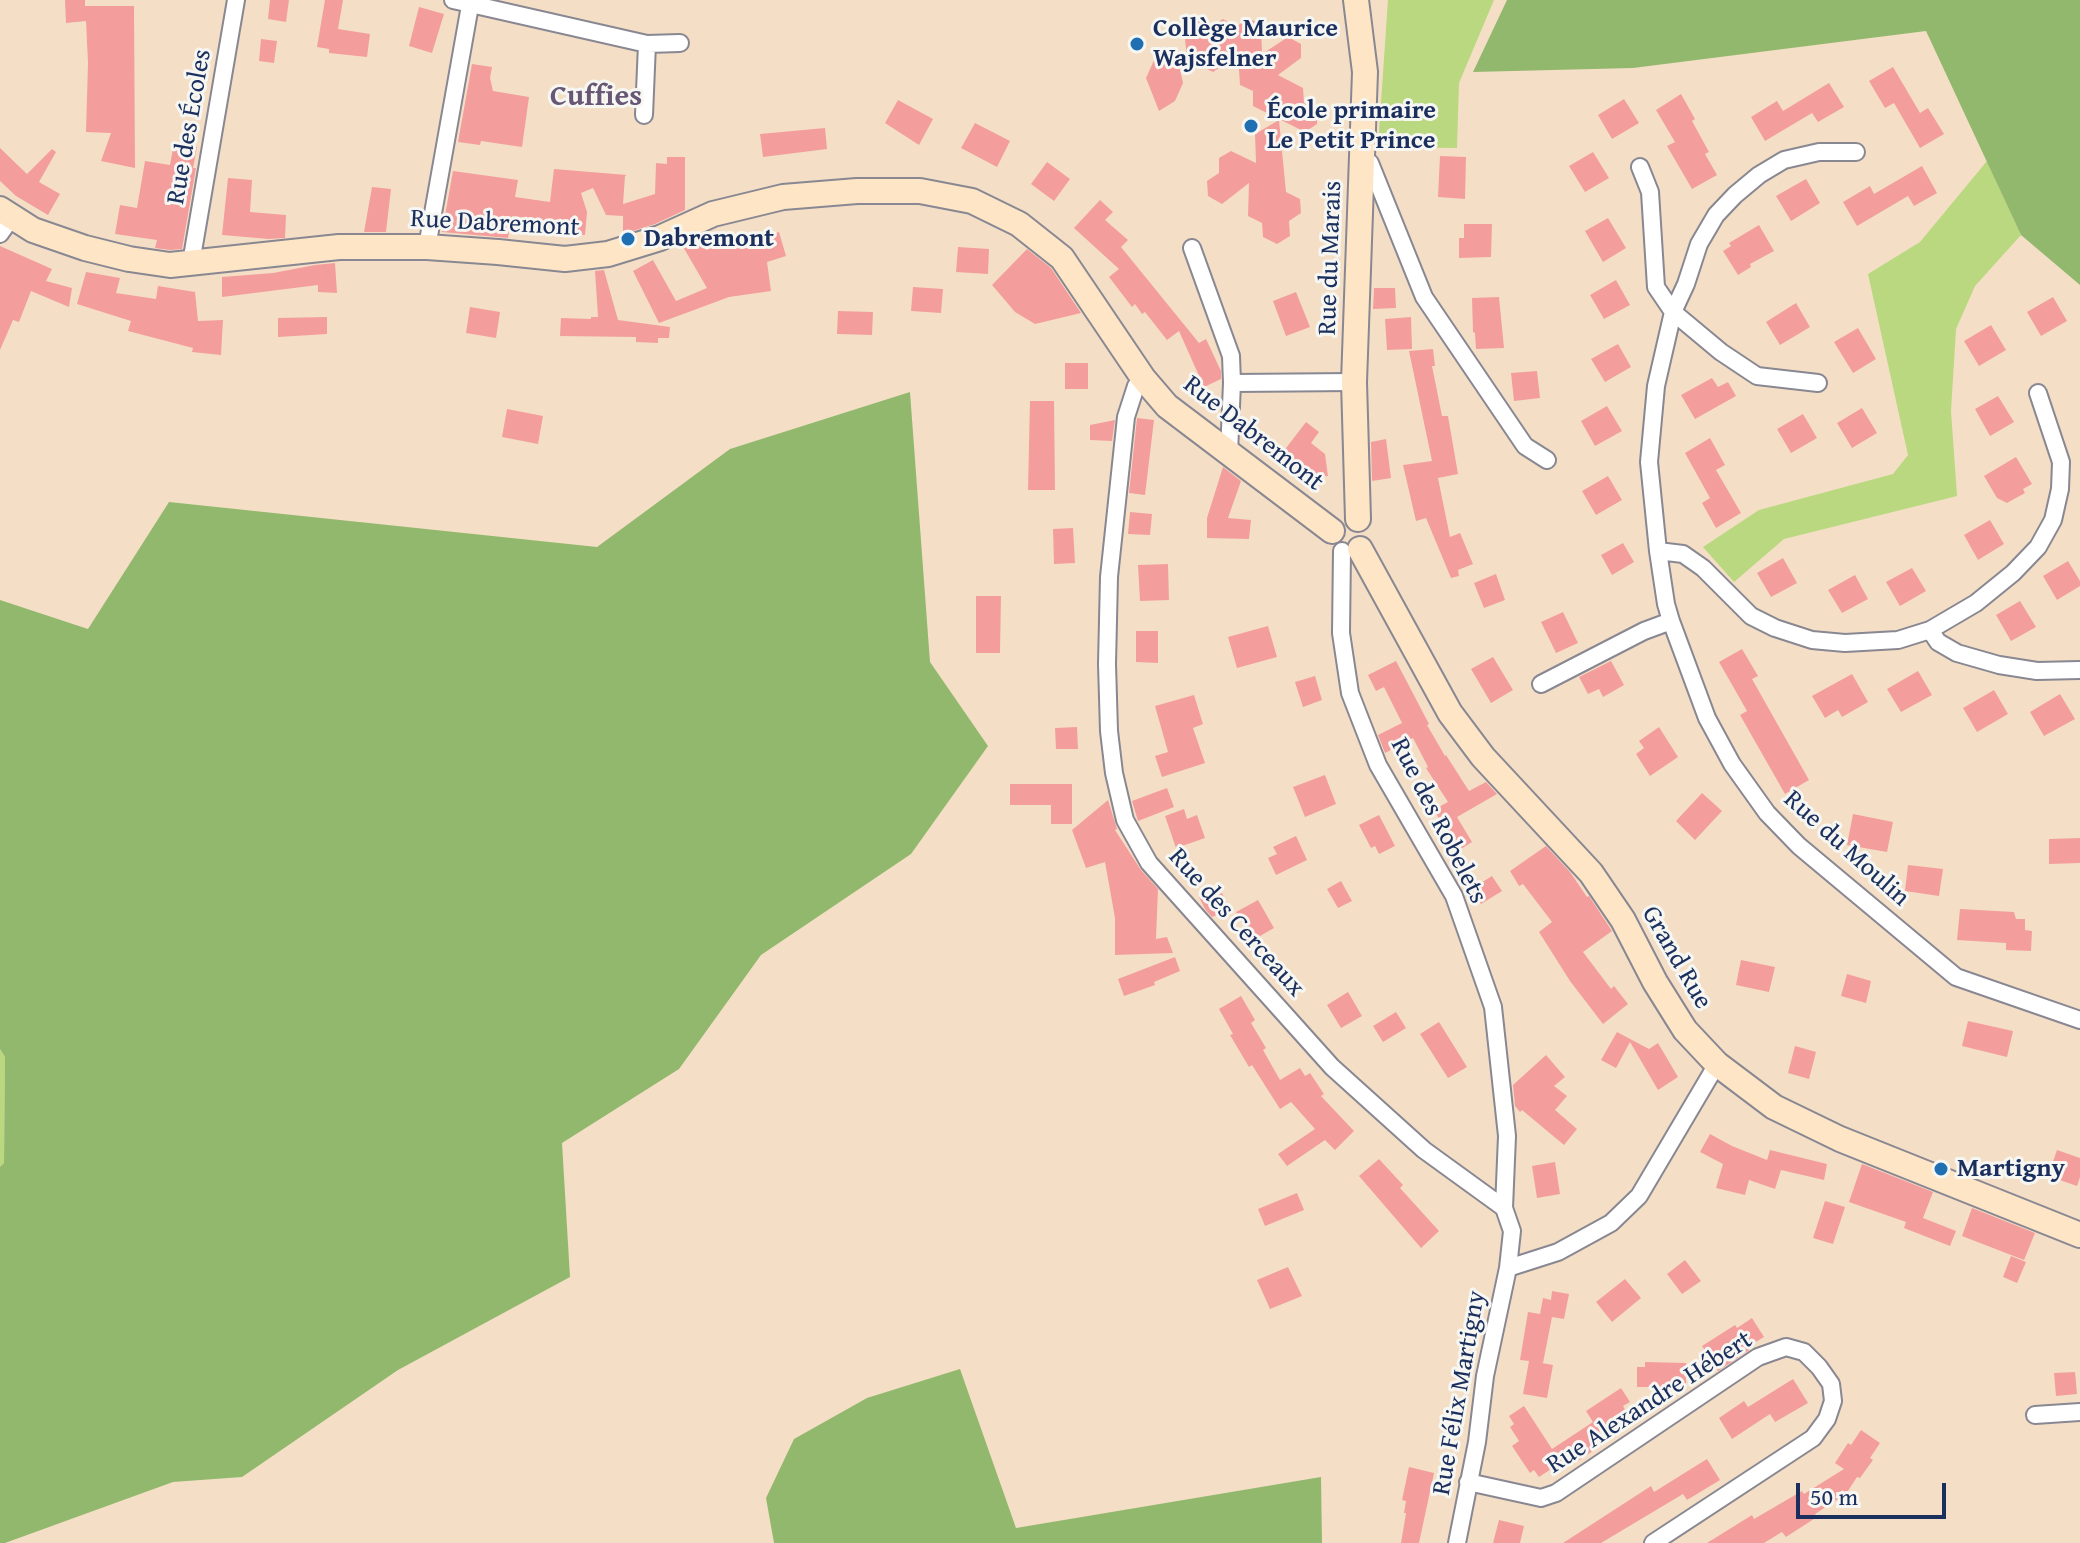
<!DOCTYPE html>
<html>
<head>
<meta charset="utf-8">
<style>
  body { margin:0 }
  #map { position:relative; width:2080px; height:1543px; overflow:hidden; background:#f4dfc6; font-family:"Gentium Book Plus",serif }
  canvas { display:block }
  .scale { position:absolute; left:1796px; top:1483px; width:150px; height:36px; box-sizing:border-box; border:4px solid #1b2f5e; border-top:0; padding-left:10px; font-size:24px; line-height:28px; white-space:nowrap; color:#1b2f5e; -webkit-text-stroke:6px #f6f6f2; paint-order:stroke }
</style>
</head>
<body>
<div id="map">
<canvas width="2080" height="1543"></canvas>
<div class="scale">50 m</div>
</div>
<script>
const g = document.querySelector('canvas').getContext('2d');
g.lineJoin = 'round';
function fillPath(path, color) {
  g.fillStyle = color;
  g.fill(path, 'evenodd');
}
function shape(rows) {
  const path = new Path2D();
  for (const r of rows) {
    path.moveTo(r[0], r[1]);
    for (let i = 2; i < r.length; i += 2) path.lineTo(r[i], r[i + 1]);
  }
  return path;
}
function strokePath(path, color, width, dash) {
  g.strokeStyle = color;
  g.lineWidth = width;
  g.lineCap = dash ? 'butt' : 'round';
  g.setLineDash(dash || []);
  g.stroke(path);
}
function label(font, color, halo, rows, align = 'center') {
  g.font = font + ' "Gentium Book Plus",serif';
  g.lineWidth = 6;
  g.setLineDash([]);
  g.textBaseline = 'middle';
  g.strokeStyle = halo;
  g.fillStyle = color;
  for (const [text, x, y, turn = 0] of rows) {
    g.save();
    g.translate(x, y);
    g.rotate((+turn || 0) * Math.PI / 180);
    g.textAlign = isNaN(turn) ? turn : align;
    if (halo) g.strokeText(text, 0, 0);
    g.fillText(text, 0, 0);
    g.restore();
  }
}
const green = shape([
  [1388,0,1494,0,1459,83,1457,148,1378,147],
  [1987,161,2021,235,1975,286,1956,329,1951,411,1957,496,1784,539,1734,582,1703,547,1759,510,1893,474,1908,455,1868,274,1920,242],
  [0,1049,5,1057,4,1163,0,1167]
]);
const forest = shape([
  [1507,0,2080,0,2080,285,2021,235,1926,31,1633,68,1473,72],
  [910,392,930,662,988,746,911,854,761,955,679,1069,562,1143,570,1277,398,1370,242,1477,173,1482,5,1543,0,1543,0,1167,4,1163,5,1057,0,1049,0,600,88,629,169,502,597,547,730,449],
  [960,1369,1016,1528,1321,1477,1322,1543,774,1543,766,1498,794,1439,867,1398]
]);
const building = shape([
  [65,0,85,0,85,6,134,6,135,168,101,161,111,133,86,132,88,63,86,21,66,23],
  [270,0,289,0,286,22,268,19],
  [325,0,343,0,338,29,370,34,367,57,329,53,329,49,317,47],
  [419,7,444,14,432,53,409,46],
  [1248,18,1261,24,1262,54,1288,37,1301,44,1301,58,1278,75,1303,88,1304,103,1317,110,1317,124,1305,132,1253,106,1253,91,1240,85,1238,55,1213,72,1187,59,1184,29,1198,20,1210,27,1223,19,1236,27],
  [261,39,277,41,274,63,259,61],
  [1160,47,1177,56,1183,83,1175,101,1159,111,1146,78],
  [472,64,492,67,490,78,493,91,529,97,522,147,481,141,480,145,458,142],
  [1893,67,1920,113,1928,108,1944,134,1920,148,1894,103,1885,108,1869,81],
  [1829,83,1844,107,1818,122,1812,113,1765,141,1751,117,1777,101,1783,111],
  [1681,94,1695,119,1692,121,1709,152,1705,154,1717,175,1692,189,1667,146,1675,142,1656,110],
  [1624,99,1639,123,1612,139,1598,115],
  [898,100,933,119,919,145,885,123],
  [1279,120,1286,192,1300,199,1301,213,1289,221,1290,236,1277,244,1263,237,1262,223,1248,216,1249,183,1222,204,1208,196,1207,181,1219,173,1219,158,1231,151,1256,163,1255,134],
  [975,123,1010,141,997,167,961,148],
  [825,128,827,149,763,157,760,134],
  [174,143,197,147,193,168,196,168,182,249,170,250,155,248,157,240,115,234,120,205,137,208,145,161,170,165],
  [0,148,27,174,52,149,56,152,39,182,60,194,48,215,16,196,0,181],
  [1593,152,1609,178,1585,192,1569,166],
  [1440,156,1466,157,1465,199,1438,197],
  [667,157,685,157,685,210,655,224,623,234,623,216,606,215,593,188,581,193,587,212,585,235,555,233,556,222,512,216,508,238,442,232,453,171,518,180,515,197,550,202,554,169,627,175,625,176,623,204,655,194,656,163,667,164],
  [1047,162,1070,179,1054,201,1031,184],
  [1922,166,1937,193,1914,206,1908,196,1857,226,1843,202,1870,186,1874,194],
  [228,178,252,180,250,212,286,215,285,238,269,239,222,235],
  [1806,179,1820,203,1791,221,1776,196],
  [372,187,391,189,386,232,364,232],
  [1100,200,1113,212,1105,220,1128,240,1121,247,1199,343,1206,339,1221,371,1221,379,1204,387,1179,331,1167,340,1145,312,1142,314,1135,304,1132,307,1109,277,1119,269,1074,228],
  [1608,218,1626,248,1603,262,1585,231],
  [1464,224,1492,224,1491,257,1459,258,1459,238,1464,238],
  [1759,225,1774,251,1750,264,1751,267,1738,275,1723,251,1731,246,1729,243],
  [779,232,786,256,767,262,771,291,729,297,659,323,633,271,653,260,676,301,707,288,682,245,699,237,706,250,747,236,759,239],
  [0,246,52,269,46,281,72,288,69,307,31,291,19,322,13,320,0,350],
  [958,247,989,249,988,274,956,272],
  [1027,249,1051,268,1081,313,1035,324,1015,312,992,285],
  [335,263,337,293,318,292,318,285,222,297,222,277,273,273,315,265],
  [604,270,618,320,670,327,669,338,658,338,658,343,636,342,636,337,560,336,561,318,591,319,591,317,598,317,595,271],
  [86,272,120,278,116,293,156,299,158,286,195,292,198,321,223,320,221,355,192,352,193,348,128,331,131,321,77,304],
  [1616,280,1630,305,1604,319,1590,295],
  [913,287,943,289,941,313,911,311],
  [1374,288,1395,288,1396,308,1373,309],
  [1296,292,1310,327,1286,336,1273,301],
  [1499,297,1504,348,1476,349,1475,333,1473,332,1472,298],
  [2053,297,2067,321,2041,336,2027,312],
  [1796,303,1810,327,1780,345,1766,322],
  [470,307,500,312,496,338,466,333],
  [838,311,873,312,872,335,837,334],
  [327,317,327,334,278,337,278,318],
  [1411,317,1412,349,1387,350,1385,319],
  [1991,325,2006,350,1979,366,1964,341],
  [1858,328,1876,359,1853,373,1834,342],
  [1618,344,1631,367,1605,382,1591,359],
  [1433,349,1435,366,1432,366,1442,416,1448,416,1458,474,1438,478,1450,537,1460,533,1473,564,1458,570,1459,576,1451,578,1426,518,1416,521,1403,465,1432,461,1409,351],
  [1065,363,1088,363,1088,389,1065,389],
  [1537,371,1540,398,1514,401,1511,373],
  [1712,378,1718,387,1728,382,1736,396,1695,419,1681,395],
  [1998,396,2014,422,1990,436,1975,409],
  [1030,401,1054,401,1055,490,1028,490],
  [1607,406,1622,431,1595,446,1581,421],
  [1862,408,1877,433,1852,448,1837,423],
  [507,409,543,416,538,444,502,437],
  [1803,414,1817,438,1791,453,1777,429],
  [1137,418,1154,420,1145,495,1129,493],
  [1115,420,1112,441,1090,440,1090,425],
  [1306,422,1319,432,1311,443,1325,454,1328,476,1308,477,1290,461,1292,458,1283,452],
  [1710,438,1725,465,1716,470,1741,513,1716,528,1702,503,1710,498,1685,453],
  [1386,439,1391,478,1372,481,1371,442],
  [2016,457,2032,484,2023,489,2025,493,2007,503,1997,498,1984,476],
  [1223,467,1241,481,1228,518,1251,520,1249,539,1207,538,1207,518],
  [1608,476,1622,500,1596,515,1582,491],
  [1130,512,1152,514,1150,535,1128,534],
  [1990,520,2004,544,1978,560,1964,535],
  [1073,528,1075,563,1054,564,1053,529],
  [1623,543,1634,562,1612,575,1601,555],
  [1783,558,1797,583,1771,597,1757,573],
  [2068,561,2080,581,2080,586,2057,600,2043,576],
  [1168,564,1169,600,1140,601,1138,565],
  [1912,568,1926,591,1900,606,1886,582],
  [1496,574,1505,600,1484,608,1474,583],
  [1855,575,1868,599,1842,613,1828,590],
  [976,596,1001,596,1000,653,976,653],
  [2020,601,2036,627,2011,641,1996,615],
  [1563,612,1578,643,1556,653,1541,622],
  [1268,626,1277,657,1237,668,1228,637],
  [1136,631,1158,631,1158,663,1136,662],
  [1742,649,1758,676,1752,679,1809,780,1785,794,1740,715,1747,711,1719,662],
  [1493,657,1513,690,1491,703,1471,669],
  [1396,661,1429,724,1427,725,1445,756,1446,755,1469,791,1486,782,1497,794,1457,817,1472,842,1456,852,1441,825,1435,809,1448,802,1426,768,1428,767,1413,738,1385,753,1378,735,1402,723,1384,687,1376,691,1368,675],
  [1611,661,1624,685,1603,697,1599,689,1588,694,1579,677],
  [1918,671,1932,695,1901,712,1887,689],
  [1852,674,1868,702,1842,717,1838,710,1825,718,1812,696],
  [1315,676,1322,700,1303,707,1295,682],
  [1994,690,2008,714,1977,732,1963,708],
  [2060,694,2075,719,2044,736,2030,712],
  [1194,695,1203,724,1193,728,1205,763,1162,777,1155,756,1168,752,1155,706],
  [1077,727,1078,749,1056,749,1055,728],
  [1659,727,1678,757,1650,776,1636,754,1644,748,1639,741],
  [1325,775,1336,804,1305,817,1293,787],
  [1010,784,1072,784,1072,824,1051,824,1051,805,1010,805],
  [1167,788,1174,807,1138,821,1132,801],
  [1702,793,1722,811,1695,840,1676,821],
  [1108,800,1117,829,1115,830,1141,870,1158,889,1156,939,1167,937,1173,953,1115,955,1115,918,1105,862,1086,868,1072,830],
  [1184,809,1187,819,1197,815,1205,838,1176,848,1165,816],
  [1853,814,1893,822,1887,852,1847,845],
  [1379,815,1395,846,1379,854,1375,846,1371,848,1359,825],
  [1296,836,1307,860,1276,875,1268,858,1277,854,1273,847],
  [2080,838,2080,863,2049,864,2049,839],
  [1546,846,1570,872,1587,897,1589,896,1612,931,1583,952,1611,989,1614,986,1628,1004,1603,1024,1570,981,1539,932,1552,922,1523,884,1519,886,1510,871],
  [1908,865,1943,869,1939,896,1905,891],
  [1492,876,1502,891,1481,904,1471,889],
  [1341,881,1352,901,1338,908,1327,889],
  [1214,890,1216,896,1222,893,1230,909,1212,917,1205,909,1199,897],
  [1258,900,1274,928,1253,940,1236,912],
  [1960,909,2014,912,2016,919,2025,919,2025,930,2032,931,2031,951,2006,950,2006,943,1957,940],
  [1175,957,1180,971,1154,982,1155,985,1124,996,1118,979],
  [1741,960,1775,967,1769,992,1736,985],
  [1847,974,1871,981,1866,1003,1841,996],
  [1348,992,1362,1016,1341,1028,1327,1005],
  [1241,996,1255,1020,1251,1023,1266,1048,1263,1050,1280,1080,1300,1068,1305,1076,1310,1073,1324,1094,1321,1096,1354,1131,1335,1150,1325,1140,1287,1166,1278,1154,1315,1129,1291,1102,1280,1109,1252,1065,1249,1067,1230,1035,1233,1034,1219,1009],
  [1396,1012,1406,1028,1383,1042,1373,1026],
  [1968,1021,2013,1031,2007,1057,1962,1046],
  [1439,1022,1467,1067,1448,1078,1420,1034],
  [1617,1032,1649,1049,1658,1043,1678,1077,1658,1090,1630,1042,1616,1068,1601,1060],
  [1795,1046,1816,1052,1809,1079,1788,1073],
  [1546,1055,1565,1077,1554,1086,1567,1096,1555,1110,1577,1129,1564,1145,1522,1110,1520,1112,1515,1106,1513,1085],
  [1710,1134,1732,1146,1767,1160,1770,1150,1827,1164,1824,1180,1781,1170,1775,1189,1749,1180,1745,1195,1716,1188,1723,1164,1700,1152],
  [2057,1150,2080,1158,2080,1177,2077,1186,2048,1176],
  [1379,1159,1403,1185,1400,1188,1439,1231,1421,1248,1359,1176],
  [1555,1162,1560,1194,1537,1198,1532,1166],
  [1862,1164,1933,1192,1923,1218,1956,1231,1950,1246,1904,1228,1906,1222,1849,1202],
  [1297,1193,1304,1210,1265,1226,1258,1209],
  [1825,1201,1845,1207,1833,1244,1813,1238],
  [1972,1208,2035,1233,2024,1260,1962,1236],
  [2011,1256,2026,1262,2017,1283,2003,1277],
  [1685,1260,1701,1281,1682,1294,1667,1274],
  [1288,1267,1302,1296,1270,1309,1257,1280],
  [1625,1279,1641,1298,1612,1322,1596,1302],
  [1552,1291,1569,1294,1564,1319,1552,1317,1543,1363,1536,1362,1553,1365,1547,1398,1523,1394,1529,1361,1520,1360,1528,1312,1540,1314,1543,1298,1551,1300],
  [1752,1318,1764,1337,1749,1346,1751,1349,1718,1371,1702,1346,1735,1325,1737,1328],
  [1645,1362,1686,1363,1686,1387,1637,1387,1637,1367,1645,1367],
  [2075,1372,2077,1394,2056,1396,2054,1373],
  [1793,1379,1808,1403,1775,1422,1770,1414,1732,1439,1719,1418,1744,1401,1748,1407],
  [1621,1388,1630,1402,1623,1406,1627,1413,1599,1431,1606,1442,1572,1465,1568,1458,1539,1477,1534,1470,1530,1473,1512,1446,1519,1441,1510,1427,1514,1424,1509,1416,1524,1406,1552,1449,1593,1422,1586,1411],
  [1861,1430,1880,1443,1870,1458,1873,1460,1860,1478,1857,1477,1846,1494,1815,1514,1817,1517,1786,1537,1782,1532,1764,1543,1707,1543,1752,1515,1754,1519,1802,1491,1804,1494,1844,1469,1835,1463,1848,1443,1851,1445],
  [1707,1459,1720,1480,1687,1500,1683,1494,1601,1543,1563,1543,1651,1486,1654,1492],
  [1409,1467,1434,1473,1419,1543,1401,1543,1406,1513,1404,1513,1406,1501,1402,1500],
  [1499,1520,1524,1526,1520,1543,1493,1543]
]);
const street = shape([
  [453,0,647,44,680,43],
  [644,115,647,44],
  [1362,157,1370,163,1424,297,1525,446,1547,460],
  [1640,167,1650,192,1656,287,1673,312,1656,386,1649,462,1658,551,1666,604,1671,621,1707,718,1732,764,1767,813,1799,846,1956,977,2080,1020],
  [0,234,12,217],
  [427,247,471,0],
  [1192,248,1231,356,1232,383,1229,453],
  [191,263,236,0],
  [1143,378,1136,386,1126,417,1109,577,1107,664,1109,731,1114,773,1125,820,1149,863,1332,1067,1424,1150,1504,1208,1512,1231,1508,1268,1485,1376,1477,1442,1457,1543],
  [1232,383,1354,382],
  [1818,383,1757,376,1721,352,1673,312,1686,284,1699,244,1716,215,1735,195,1759,175,1784,160,1819,152,1856,152],
  [1342,551,1341,633,1350,693,1378,765,1454,896,1493,1007,1507,1136,1504,1208],
  [1658,551,1683,554,1703,568,1751,616,1775,628,1812,640,1845,643,1898,640,1930,630,1938,642,1957,653,1999,665,2037,671,2080,670],
  [1930,630,1976,603,2013,573,2038,547,2053,520,2060,489,2061,462,2038,393],
  [1541,684,1644,631,1671,621],
  [1508,1268,1558,1252,1611,1223,1639,1196,1717,1064],
  [2035,1415,2080,1412],
  [1468,1482,1541,1498,1556,1493,1758,1357,1786,1347,1804,1352,1819,1367,1831,1384,1833,1401,1827,1419,1813,1438,1653,1543]
]);
const secondary = shape([
  [1356,0,1365,72,1354,382,1358,519],
  [0,209,33,230,85,248,129,259,170,265,339,247,427,247,498,252,565,259,608,254,660,238,713,214,783,197,857,191,920,191,972,201,1019,224,1062,258,1143,378,1167,406,1332,531],
  [1360,549,1450,713,1483,757,1591,873,1623,920,1655,982,1685,1030,1717,1064,1774,1107,1840,1139,2080,1235]
]);
const markers = [
  [1137,44,8,"#1f6fb2"],
  [1251,126,8,"#1f6fb2"],
  [628,239,8,"#1f6fb2"],
  [1941,1169,8,"#1f6fb2"]
];
const poiNames = [
  ["Collège Maurice",1153,29],
  ["Wajsfelner",1153,59],
  ["École primaire",1267,111],
  ["Le Petit Prince",1267,141],
  ["Dabremont",644,239],
  ["Martigny",1957,1169]
];
const streetNames = [
  ["Rue des Écoles",190,127,-80],
  ["Rue Dabremont",495,224,3],
  ["Rue du Marais",1331,258,-88],
  ["Rue Dabremont",1253,434,38],
  ["Rue des Robelets",1438,821,63],
  ["Rue du Moulin",1846,849,42],
  ["Rue des Cerceaux",1236,923,48],
  ["Grand Rue",1676,958,60],
  ["Rue Félix Martigny",1460,1393,-80],
  ["Rue Alexandre Hébert",1650,1403,-33]
];
const quarterNames = [
  ["Cuffies",596,97]
];
fillPath(green, '#b9d87f');
fillPath(forest, '#92b86e');
fillPath(building, '#f39e9d');
strokePath(street, '#888792', 20);
strokePath(secondary, '#888792', 28);
strokePath(street, '#fff', 16);
strokePath(secondary, '#fde5c5', 24);
for (const [x, y, r, color] of markers) {
  const dot = new Path2D();
  dot.arc(x, y, r, 0, 2 * Math.PI);
  g.fillStyle = color;
  g.fill(dot);
  strokePath(dot, '#f6f6f2', 3);
}
label('bold 26px', '#1b2f5e', '#f6f6f2', poiNames, 'left');
label('26px', '#1b2f5e', '#f6f6f2', streetNames);
label('bold 30px', '#675674', '#f6f6f2', quarterNames);
</script>
</body>
</html>
